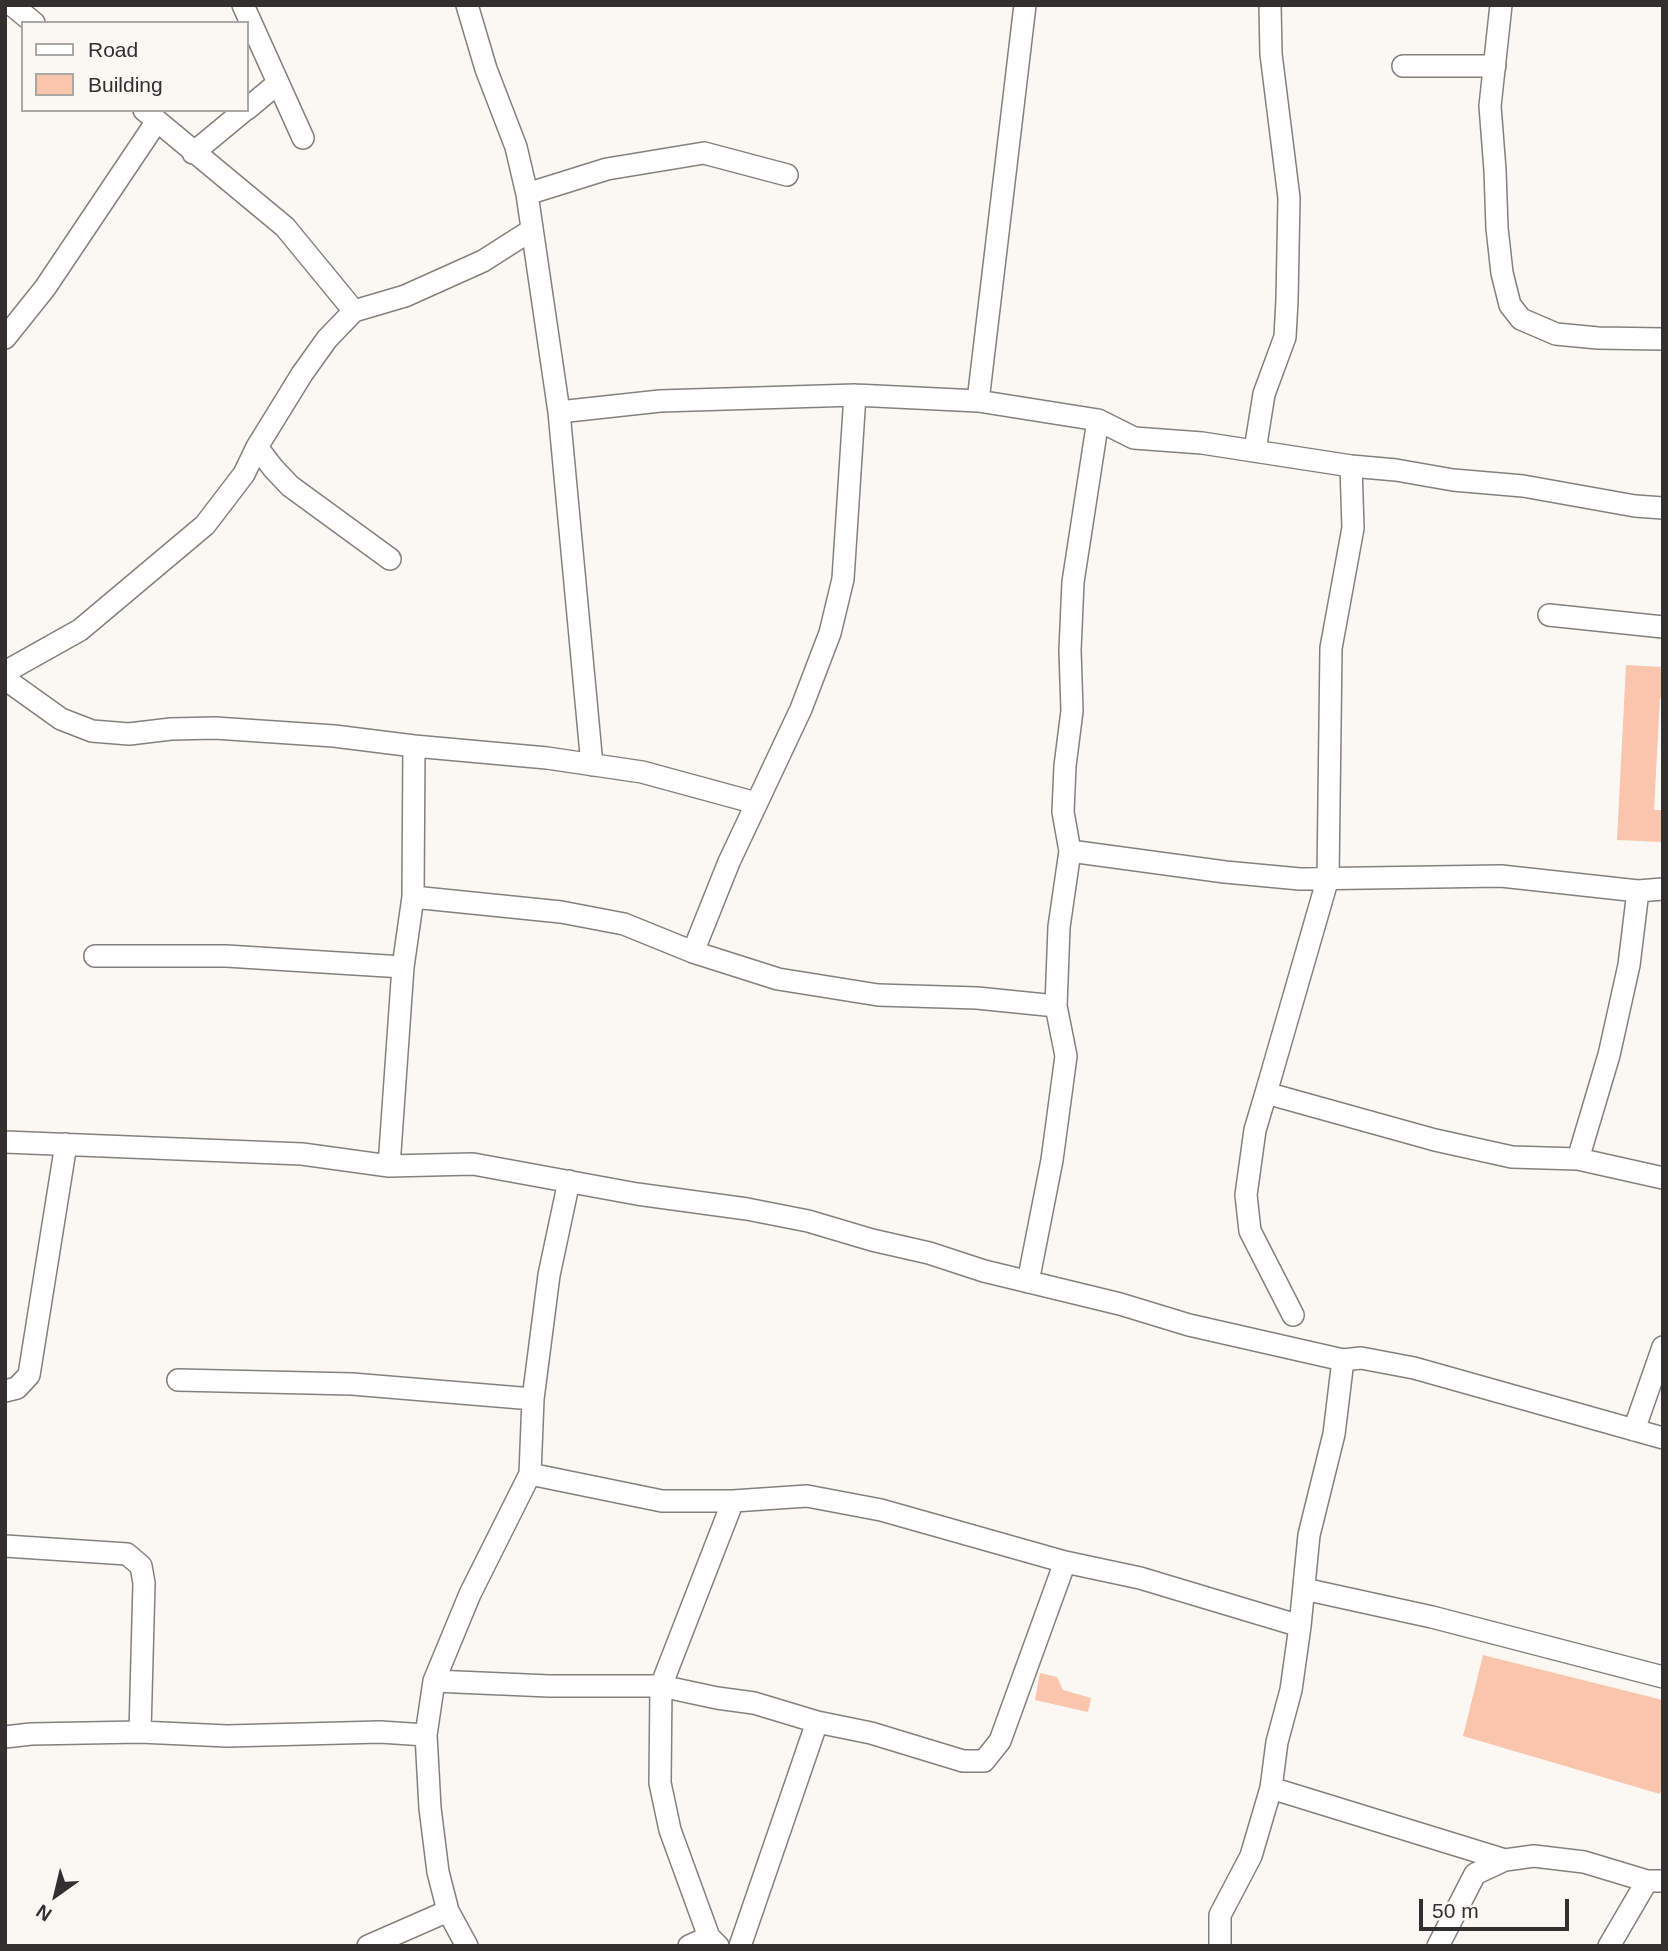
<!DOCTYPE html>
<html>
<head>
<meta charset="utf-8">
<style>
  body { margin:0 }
  #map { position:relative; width:1668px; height:1951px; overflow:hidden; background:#fbf8f4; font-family:Helvetica,sans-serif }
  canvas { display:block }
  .frame { position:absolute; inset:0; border:7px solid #31302f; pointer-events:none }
  .legend { position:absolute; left:21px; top:21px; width:228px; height:91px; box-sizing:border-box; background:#fbf8f4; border:2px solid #aaa8a5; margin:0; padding:9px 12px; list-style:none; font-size:21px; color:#31302f }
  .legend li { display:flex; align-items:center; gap:14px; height:35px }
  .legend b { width:35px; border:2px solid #aaa8a5 }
  .north { position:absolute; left:21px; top:1860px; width:70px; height:70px; -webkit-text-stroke:5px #fbf8f4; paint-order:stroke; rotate:214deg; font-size:19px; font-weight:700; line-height:28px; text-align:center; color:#31302f }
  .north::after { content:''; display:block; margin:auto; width:24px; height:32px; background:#31302f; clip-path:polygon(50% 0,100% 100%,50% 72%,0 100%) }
  .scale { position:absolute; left:1419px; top:1899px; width:150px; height:32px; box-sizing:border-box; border:4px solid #31302f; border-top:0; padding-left:9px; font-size:21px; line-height:24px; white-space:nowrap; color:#31302f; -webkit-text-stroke:5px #fbf8f4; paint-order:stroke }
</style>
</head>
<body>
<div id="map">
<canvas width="1668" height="1951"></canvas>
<div class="frame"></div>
<ul class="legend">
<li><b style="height:9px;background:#fff"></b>Road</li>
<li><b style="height:19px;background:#f9c5ac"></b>Building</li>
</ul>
<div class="north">N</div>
<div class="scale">50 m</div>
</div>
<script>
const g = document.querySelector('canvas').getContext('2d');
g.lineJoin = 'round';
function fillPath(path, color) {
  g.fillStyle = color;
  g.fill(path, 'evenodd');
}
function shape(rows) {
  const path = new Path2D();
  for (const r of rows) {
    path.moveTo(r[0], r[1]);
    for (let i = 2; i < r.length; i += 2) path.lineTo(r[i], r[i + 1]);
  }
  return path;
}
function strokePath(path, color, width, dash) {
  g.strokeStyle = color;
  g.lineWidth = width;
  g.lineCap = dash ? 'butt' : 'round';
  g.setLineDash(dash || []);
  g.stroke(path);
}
const building = shape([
  [1626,665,1663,667,1663,698,1660,698,1654,810,1663,810,1663,842,1617,840],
  [1483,1655,1663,1700,1663,1784,1660,1794,1463,1736],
  [1040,1673,1057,1677,1063,1690,1091,1698,1088,1712,1035,1700]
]);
const minor = shape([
  [12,5,34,23],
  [243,5,303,138],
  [467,5,486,69,516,147,527,194,559,412,592,765],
  [1501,5,1490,106,1495,170,1497,228,1502,273,1510,305,1521,319,1556,334,1598,338,1663,339],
  [1403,66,1495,66],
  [247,109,278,83],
  [144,110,285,227,354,311],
  [193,153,245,110],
  [527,194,607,169,704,153,787,175],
  [5,338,45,288,157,121],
  [978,401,1025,5],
  [559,412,660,401,855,395,978,401,1098,420,1134,438,1202,443,1351,466,1396,470,1453,480,1523,486,1635,506,1663,508],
  [257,447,273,468,290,486,390,559],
  [1255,450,1264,394,1285,337,1287,300,1289,198,1271,54,1270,5],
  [1549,615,1663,627],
  [5,672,80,630,205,525,244,474,257,447,302,374,327,339,354,311,405,296,483,261,530,231],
  [5,679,61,719,92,731,129,734,171,729,215,728,334,736,414,746,547,758,642,772,756,803],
  [1070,851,1225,872,1300,879,1501,876,1638,891,1663,889],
  [413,897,561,912,624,924,693,952,778,979,878,995,977,998,1056,1006],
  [693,952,729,862,801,709,830,633,843,579,855,395],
  [95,956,226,956,403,967],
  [1266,1093,1328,878,1331,648,1353,528,1351,466],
  [5,1142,302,1154,389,1166,473,1164,637,1194,747,1209,808,1221,872,1240,929,1253,984,1271,1120,1304,1189,1325,1343,1360,1361,1358,1414,1368,1663,1438],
  [1578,1159,1609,1055,1629,965,1638,891],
  [389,1166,403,967,413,897,414,746],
  [1028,1282,1052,1160,1066,1056,1056,1006,1059,927,1070,851,1063,812,1065,766,1072,711,1070,650,1073,582,1098,420],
  [1293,1315,1250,1231,1246,1195,1255,1130,1266,1093,1435,1140,1512,1157,1578,1159,1663,1178],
  [178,1380,352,1384,533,1399],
  [5,1391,17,1388,29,1375,66,1144],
  [1634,1430,1663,1347],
  [530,1474,662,1501,733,1501,807,1496,881,1510,1065,1562,1140,1578,1300,1626],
  [5,1546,127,1554,141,1566,144,1583,140,1732],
  [1304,1589,1432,1617,1663,1677],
  [434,1681,549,1686,661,1686,717,1698,754,1703,817,1722,871,1733,963,1761,984,1761,1000,1741,1065,1562],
  [5,1737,31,1734,140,1732,227,1736,380,1732,426,1735],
  [1271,1788,1505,1860],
  [368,1946,448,1911],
  [467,1946,448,1911,438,1872,430,1808,426,1735,434,1681,470,1594,530,1474,533,1399,549,1275,569,1181],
  [689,1946,709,1937],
  [718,1946,709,1937,670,1830,660,1783,661,1686,733,1501],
  [740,1946,817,1722],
  [1220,1946,1220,1915,1251,1856,1271,1788,1277,1742,1291,1690,1300,1626,1309,1535,1334,1434,1343,1360],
  [1438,1946,1475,1874,1505,1860,1534,1856,1584,1862,1647,1881],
  [1609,1946,1647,1881,1663,1881]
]);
fillPath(building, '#f9c5ac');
strokePath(minor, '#83817d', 24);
strokePath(minor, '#fff', 21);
</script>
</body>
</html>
